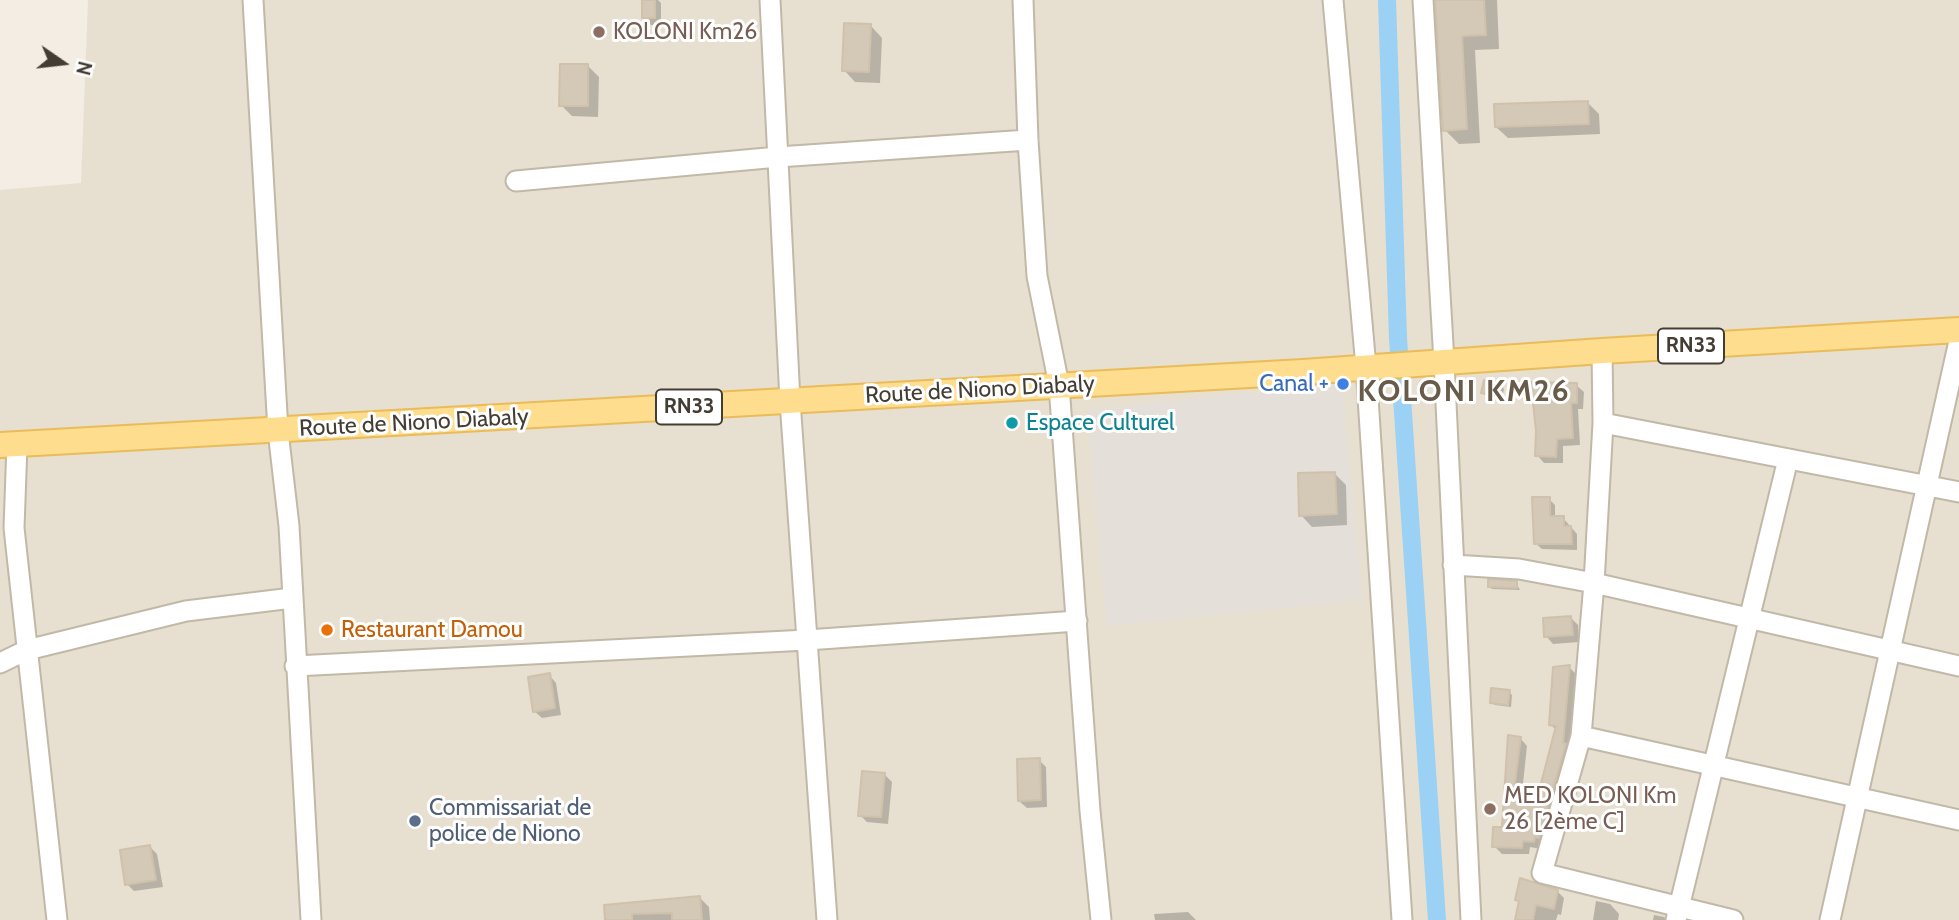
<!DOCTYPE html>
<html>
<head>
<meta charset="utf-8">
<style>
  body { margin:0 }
  #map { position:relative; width:1959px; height:920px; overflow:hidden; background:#f3ede3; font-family:Cabin,sans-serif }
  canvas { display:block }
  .north { position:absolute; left:28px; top:28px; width:70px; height:70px; -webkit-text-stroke:5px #fff; paint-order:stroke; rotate:104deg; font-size:19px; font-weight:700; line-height:28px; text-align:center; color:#443d33 }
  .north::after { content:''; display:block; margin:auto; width:24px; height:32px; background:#443d33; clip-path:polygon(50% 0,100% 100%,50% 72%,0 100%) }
</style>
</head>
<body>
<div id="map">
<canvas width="1959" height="920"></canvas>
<div class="north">N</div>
</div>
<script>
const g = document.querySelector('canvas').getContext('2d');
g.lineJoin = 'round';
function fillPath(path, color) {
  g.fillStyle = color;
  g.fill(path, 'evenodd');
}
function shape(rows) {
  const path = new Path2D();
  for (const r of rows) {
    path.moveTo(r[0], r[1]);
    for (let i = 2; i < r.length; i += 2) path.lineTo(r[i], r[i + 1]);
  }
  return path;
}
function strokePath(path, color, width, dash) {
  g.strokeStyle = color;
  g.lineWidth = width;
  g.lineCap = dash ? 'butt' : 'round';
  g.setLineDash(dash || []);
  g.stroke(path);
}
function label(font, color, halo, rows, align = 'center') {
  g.font = font + ' Cabin,sans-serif';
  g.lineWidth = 6;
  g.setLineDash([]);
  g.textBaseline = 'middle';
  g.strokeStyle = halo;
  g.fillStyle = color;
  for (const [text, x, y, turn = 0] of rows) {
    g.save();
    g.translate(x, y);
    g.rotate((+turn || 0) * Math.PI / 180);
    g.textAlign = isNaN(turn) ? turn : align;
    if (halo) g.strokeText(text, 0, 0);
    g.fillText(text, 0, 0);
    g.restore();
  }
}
const residential = shape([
  [88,0,1959,0,1959,920,0,920,0,190,81,183]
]);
const industrial = shape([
  [1342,384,1363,600,1107,626,1086,410]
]);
const shadow = shape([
  [644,0,658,0,661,3,661,25,651,25,644,18],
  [1437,0,1497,0,1499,49,1475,50,1480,143,1459,144,1445,130],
  [871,26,882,38,880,83,855,82,844,70],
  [588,66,599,77,598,117,572,116,561,105],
  [1587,102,1599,114,1600,134,1508,138,1496,127],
  [1501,385,1504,389,1502,399,1486,396,1483,392],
  [1576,385,1584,392,1583,409,1578,409,1580,445,1563,446,1563,463,1544,463,1537,455,1537,431,1535,404,1532,401],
  [1335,474,1346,485,1347,525,1312,527,1301,515],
  [1549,499,1555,505,1555,518,1563,518,1577,534,1577,550,1542,549,1535,543],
  [1516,583,1520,590,1492,589,1489,586],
  [1571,618,1578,625,1579,642,1553,644,1546,636],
  [1569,667,1576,674,1570,751,1541,849,1530,847,1529,854,1502,854,1494,846,1503,829,1520,738,1527,746,1522,793,1540,793,1556,730,1551,725],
  [549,675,556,683,561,715,542,718,534,711],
  [1509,692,1512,695,1511,707,1495,705,1491,702],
  [1039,760,1046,767,1047,807,1027,808,1019,801],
  [884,774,892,782,888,824,867,822,860,815],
  [150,847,157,854,163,887,134,891,127,884],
  [1557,891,1564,898,1561,915,1558,914,1556,920,1517,920,1521,903,1517,899],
  [700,898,709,907,710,920,607,920],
  [1596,901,1610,904,1619,914,1618,920,1593,920],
  [1188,912,1196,920,1155,920,1154,914],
  [1654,915,1664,917,1666,920,1653,920]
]);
const canal = shape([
  [1387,0,1398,338,1437,920]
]);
const building = shape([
  [642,0,655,0,655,18,642,18,642,0],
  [1435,0,1484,0,1486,35,1462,36,1467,129,1443,131,1435,0],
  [844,23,871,24,869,72,842,71,844,23],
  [560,64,588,64,588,106,559,106,560,64],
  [1588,101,1589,124,1495,127,1494,104,1588,101],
  [1484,380,1501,384,1499,397,1481,393,1484,380],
  [1530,382,1577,383,1577,403,1571,403,1573,438,1557,439,1556,457,1535,456,1536,431,1533,402,1530,402,1530,382],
  [1335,472,1337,514,1299,516,1298,473,1335,472],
  [1532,497,1550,497,1550,516,1564,516,1564,526,1571,526,1572,544,1534,544,1532,497],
  [1488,579,1517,581,1517,588,1488,587,1488,579],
  [1571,616,1573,635,1544,637,1543,618,1571,616],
  [1570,665,1563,743,1566,744,1539,838,1535,837,1534,842,1523,841,1522,848,1492,847,1493,827,1502,827,1508,735,1521,737,1514,791,1539,791,1556,726,1549,725,1553,667,1570,665],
  [550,673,555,708,533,712,528,677,550,673],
  [1491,688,1510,690,1508,705,1490,703,1491,688],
  [1040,758,1041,800,1018,801,1017,759,1040,758],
  [862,771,885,773,881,817,858,816,862,771],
  [150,845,156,880,125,885,120,850,150,845],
  [1520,878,1558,890,1554,909,1536,905,1533,920,1515,920,1519,901,1515,900,1520,878],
  [700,896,702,920,672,920,672,913,632,914,632,920,605,920,604,905,700,896]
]);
const minor = shape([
  [253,0,278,431,289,526,311,920],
  [770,0,790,401,827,920],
  [1023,0,1028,140,1037,276,1059,385,1090,811,1101,920],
  [1333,0,1366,367,1402,920],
  [1423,0,1444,362,1471,920],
  [516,181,778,157,1028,140],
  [1602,351,1603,423,1959,492],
  [1603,423,1594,583,1581,736,1959,820],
  [17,444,14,528,57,920],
  [1453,565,1519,569,1594,583,1959,666],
  [0,663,27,650,186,611,292,598],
  [295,666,807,640,1077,621],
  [1581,736,1542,873,1733,920],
  [1676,920,1788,459],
  [1830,920,1959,341]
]);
const major = shape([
  [0,445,1303,372,1602,351,1959,330]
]);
const markers = [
  [599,32,7,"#8d6e63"],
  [1343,384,7,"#3f7fe0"],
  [1012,423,7,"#0f9aa8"],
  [327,630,7,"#e8710a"],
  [1490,809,7,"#8d6e63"],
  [415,821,7,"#5c6f8a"]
];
const shields = [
  [1691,346,66],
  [689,407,66]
];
const shieldNames = [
  ["RN33",1691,346],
  ["RN33",689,407]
];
const educationNames = [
  ["KOLONI Km26",613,32],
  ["MED KOLONI Km",1504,796],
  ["26 [2ème C]",1504,822]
];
const shopNames = [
  ["Canal +",1329,384]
];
const streetNames = [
  ["Route de Niono Diabaly",980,390,-3],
  ["Route de Niono Diabaly",414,423,-3]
];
const cultureNames = [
  ["Espace Culturel",1026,423]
];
const foodNames = [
  ["Restaurant Damou",341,630]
];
const serviceNames = [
  ["Commissariat de",429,808],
  ["police de Niono",429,834]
];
const districtNames = [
  ["KOLONI KM26",1464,392]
];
fillPath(residential, '#e7dfd0');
fillPath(industrial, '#e4dfd8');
fillPath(shadow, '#0003');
strokePath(canal, '#9ad1f4', 18);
fillPath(building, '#d4c9b7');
strokePath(building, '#d0c1aa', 2);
strokePath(minor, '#c1b8a8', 23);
strokePath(major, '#eabc59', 28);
strokePath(minor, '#fff', 19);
strokePath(major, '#ffdd8f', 24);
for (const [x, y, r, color] of markers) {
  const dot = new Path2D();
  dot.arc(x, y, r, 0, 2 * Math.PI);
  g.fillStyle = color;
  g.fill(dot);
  strokePath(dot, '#fff', 2.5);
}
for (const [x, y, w] of shields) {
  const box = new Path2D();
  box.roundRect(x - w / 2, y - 17.5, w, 35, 5);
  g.fillStyle = '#fff';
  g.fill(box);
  strokePath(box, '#443d33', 2);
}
label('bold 21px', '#443d33', null, shieldNames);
label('23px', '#785e54', '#fff', educationNames, 'left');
label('23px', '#366cbe', '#fff', shopNames, 'right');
label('23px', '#443d33', '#fff', streetNames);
label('23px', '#0d838f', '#fff', cultureNames, 'left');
label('23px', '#c56008', '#fff', foodNames, 'left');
label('23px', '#4e5e75', '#fff', serviceNames, 'left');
g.letterSpacing = '2px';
label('bold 30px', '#685b49', '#fff', districtNames);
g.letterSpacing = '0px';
</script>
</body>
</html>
